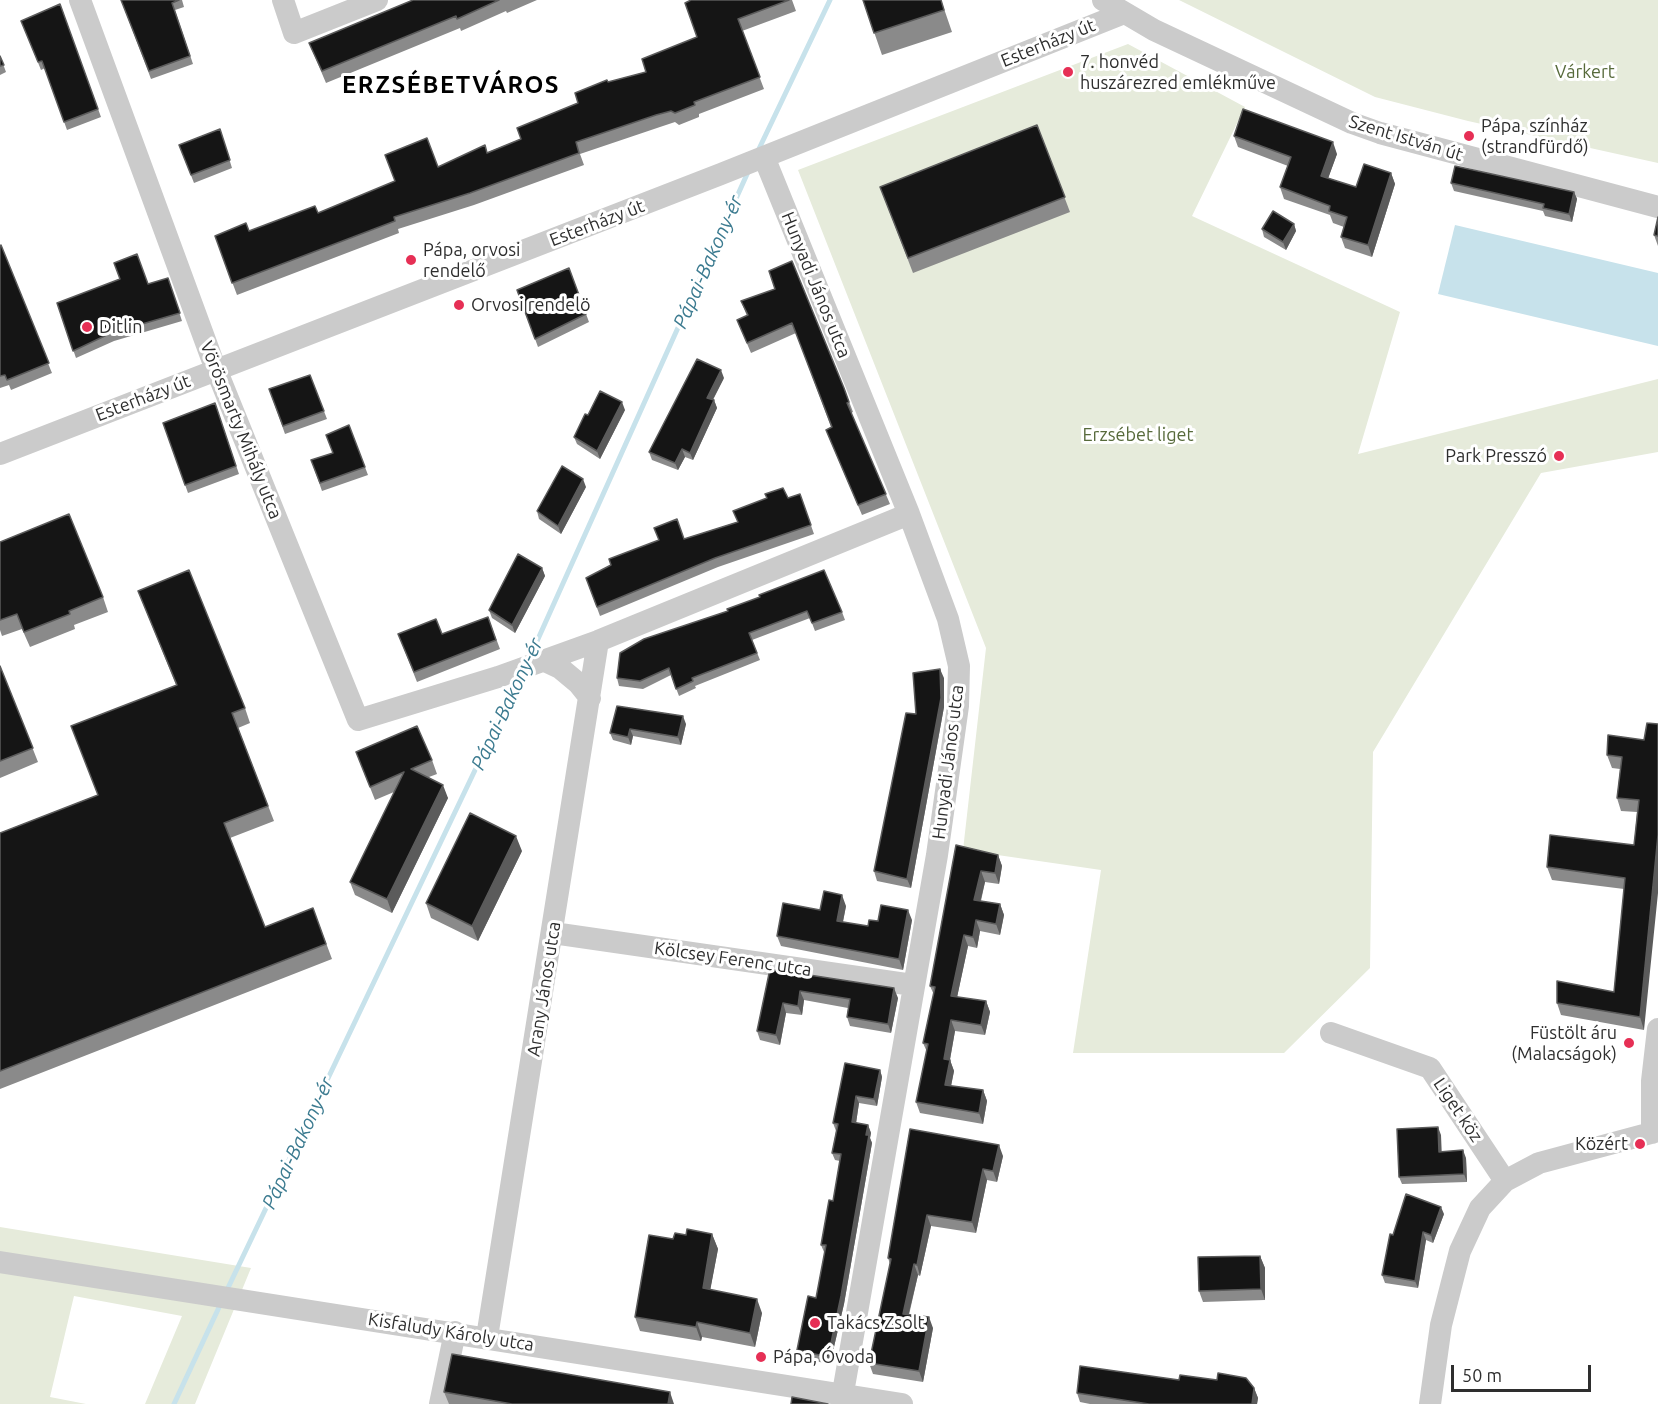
<!DOCTYPE html>
<html>
<head>
<meta charset="utf-8">
<style>
  body { margin:0 }
  #map { position:relative; width:1658px; height:1404px; overflow:hidden; background:#fff; font-family:Ubuntu,sans-serif }
  canvas { display:block }
  .scale { position:absolute; left:1451px; top:1365px; width:140px; height:27px; box-sizing:border-box; border:3px solid #2e2e2e; border-top:0; padding-left:8px; font-size:18px; line-height:21px; white-space:nowrap; color:#2e2e2e; -webkit-text-stroke:4px #fff; paint-order:stroke }
</style>
</head>
<body>
<div id="map">
<canvas width="1658" height="1404"></canvas>
<div class="scale">50 m</div>
</div>
<script>
const g = document.querySelector('canvas').getContext('2d');
g.lineJoin = 'round';
function fillPath(path, color) {
  g.fillStyle = color;
  g.fill(path, 'evenodd');
}
function shape(rows) {
  const path = new Path2D();
  for (const r of rows) {
    path.moveTo(r[0], r[1]);
    for (let i = 2; i < r.length; i += 2) path.lineTo(r[i], r[i + 1]);
  }
  return path;
}
function strokePath(path, color, width, dash) {
  g.strokeStyle = color;
  g.lineWidth = width;
  g.lineCap = dash ? 'butt' : 'round';
  g.setLineDash(dash || []);
  g.stroke(path);
}
function label(font, color, halo, rows, align = 'center') {
  g.font = font + ' Ubuntu,sans-serif';
  g.lineWidth = 6;
  g.setLineDash([]);
  g.textBaseline = 'middle';
  g.strokeStyle = halo;
  g.fillStyle = color;
  for (const [text, x, y, turn = 0] of rows) {
    g.save();
    g.translate(x, y);
    g.rotate((+turn || 0) * Math.PI / 180);
    g.textAlign = isNaN(turn) ? turn : align;
    if (halo) g.strokeText(text, 0, 0);
    g.fillText(text, 0, 0);
    g.restore();
  }
}
const green = shape([
  [1179,0,1658,0,1658,163,1468,121,1375,97],
  [1128,44,1245,107,1192,216,1400,312,1358,454,1658,379,1658,452,1541,473,1373,752,1370,968,1284,1053,1073,1053,1101,870,963,850,986,648,798,170],
  [0,1227,251,1268,195,1404,145,1404,182,1316,74,1296,50,1397,86,1404,0,1404]
]);
const water = shape([
  [1455,225,1658,273,1658,346,1438,294]
]);
const stream = shape([
  [757,153,830,0],
  [529,659,748,172],
  [226,1292,519,678],
  [174,1404,221,1303]
]);
const minor = shape([
  [80,0,212,359,358,720,498,677,598,641,909,514],
  [283,0,294,33,377,0],
  [1103,0,1154,30,1352,123,1380,133,1658,207],
  [764,157,909,514,948,619,959,666,958,706,937,855,841,1404],
  [0,454,721,174,1124,13],
  [543,660,560,668,578,683,590,698],
  [553,933,913,985],
  [1331,1033,1430,1068,1505,1181],
  [1652,1133,1652,1081,1658,1029],
  [0,1262,902,1404],
  [487,1337,598,641],
  [440,1404,455,1332],
  [1430,1404,1441,1325,1460,1251,1480,1208,1505,1181,1539,1163,1658,1131]
]);
const wall = shape([
  [121,0,182,0,184,7,175,10,193,64,151,79],
  [413,0,537,0,507,13,506,11,461,31,460,28,326,83,309,43],
  [690,0,792,0,796,11,742,31,764,89,699,114,699,117,679,125,675,122,660,127,580,154,584,165,474,205,398,229,399,233,237,295,215,236,249,231,318,213,438,167,488,152,521,139,578,103,608,82,646,72,697,37],
  [863,0,941,0,952,32,882,55],
  [60,4,101,117,67,130,45,68,41,70,24,28],
  [0,56,6,72,0,75],
  [1037,125,1070,212,913,273,880,187],
  [220,129,232,168,194,183,179,145],
  [1234,136,1337,154,1328,178,1356,187,1391,173,1395,184,1372,257,1345,248,1341,237,1344,227,1333,223,1330,215,1284,199,1280,187,1288,166,1238,147],
  [1451,183,1574,192,1577,199,1572,222,1545,216,1543,211,1454,191],
  [1658,217,1658,246,1654,235],
  [1294,224,1296,231,1286,250,1264,237,1262,229],
  [0,246,52,373,11,390,9,385,0,388],
  [569,268,589,322,538,347,517,290],
  [168,278,182,321,114,341,76,358,57,303,148,284],
  [775,289,844,388,853,412,851,413,890,504,862,515,830,440,826,430,831,427,796,333,751,353,737,320,747,316,741,301],
  [310,375,327,419,285,434,269,389],
  [724,378,713,400,714,400,717,408,693,460,685,457,678,470,652,460,649,452],
  [215,403,239,474,188,493,163,423],
  [625,410,600,459,577,444,574,437,588,415],
  [349,425,368,475,322,491,311,460,333,453],
  [586,487,561,534,539,519,537,511],
  [800,494,814,534,718,567,600,616,586,578,684,539,737,522,788,498],
  [0,542,103,597,108,612,74,625,75,629,30,647,22,629,2,636,0,630],
  [542,568,545,576,515,633,492,618,489,610],
  [138,591,245,708,250,723,238,728,274,821,230,838,265,927,313,908,332,959,0,1089,0,833,98,795,176,685],
  [727,609,842,612,845,620,815,631,810,618,752,640,760,660,695,686,696,688,679,696,671,675,643,689,619,686,617,678,728,611],
  [488,617,500,649,417,682,398,634,442,634],
  [0,666,38,762,0,778],
  [944,678,944,707,911,888,877,881,874,871,916,714],
  [617,706,686,724,681,745,633,736,631,745,613,740,610,733],
  [1644,740,1644,1030,1561,1015,1557,1003,1614,992,1624,889,1552,880,1547,867,1634,845,1637,812,1621,811,1617,798,1620,769,1612,768,1607,755],
  [356,752,432,760,437,774,429,777,448,798,392,913,355,895,350,882,394,792,375,800],
  [956,845,998,855,1002,866,999,884,985,882,981,901,1000,904,1004,915,1000,935,980,931,977,948,968,946,957,997,986,1001,990,1012,985,1035,955,1031,950,1060,954,1071,951,1086,983,1090,987,1101,983,1124,920,1113,916,1102,927,1052,923,1043,934,995,930,986],
  [522,851,478,941,431,918,426,903],
  [846,906,843,922,868,926,878,921,912,920,903,970,781,946,777,936,820,910],
  [770,969,898,998,891,1033,850,1026,847,1017,848,1008,804,1000,802,1015,786,1013,780,1045,760,1040,757,1031],
  [880,1070,882,1077,877,1106,859,1103,856,1123,868,1125,871,1133,870,1138,872,1143,844,1304,830,1364,799,1358,797,1350,816,1298,825,1252,824,1252,821,1245,833,1201,840,1161,835,1160,832,1153,836,1131,833,1123],
  [910,1129,1003,1156,997,1182,987,1180,976,1233,931,1226,920,1276,918,1275,909,1315,933,1328,923,1382,873,1374,869,1363,890,1264,888,1258],
  [1441,1135,1441,1151,1466,1158,1467,1182,1402,1184,1399,1177],
  [1444,1214,1433,1243,1426,1240,1418,1288,1385,1283,1382,1275,1393,1235],
  [712,1234,718,1249,710,1290,762,1313,755,1347,702,1337,701,1341,640,1331,635,1317,673,1239,686,1235],
  [1260,1256,1265,1268,1265,1300,1203,1302,1199,1291],
  [1179,1380,1254,1388,1258,1398,1257,1404,1090,1404,1080,1402,1077,1393],
  [444,1392,674,1404,449,1404]
]);
const shadedWall = shape([
  [1333,142,1337,154,1325,187,1321,176],
  [1391,173,1395,184,1372,257,1368,245],
  [1574,192,1577,199,1572,222,1569,214],
  [1294,224,1296,231,1286,250,1283,242],
  [721,370,724,378,710,405,707,398],
  [714,400,717,408,693,460,690,453],
  [622,402,625,410,600,459,597,451],
  [682,449,685,457,678,470,675,463],
  [583,479,586,487,561,534,558,526],
  [542,568,545,576,515,633,512,625],
  [940,669,944,678,944,707,911,888,907,879],
  [683,716,686,724,681,745,678,737],
  [630,729,633,736,631,745,628,737],
  [443,785,448,798,392,913,387,899],
  [1658,835,1658,893,1644,1030,1640,1017],
  [516,836,522,851,478,941,472,926],
  [998,855,1002,866,999,884,995,873],
  [981,871,985,882,978,911,974,900],
  [842,895,846,906,841,931,837,921],
  [1000,904,1004,915,1000,935,996,924],
  [908,910,912,920,903,970,899,959],
  [976,920,980,931,977,948,973,937],
  [964,935,968,946,955,1007,951,996],
  [894,988,898,998,891,1033,888,1024],
  [800,991,804,1000,802,1015,798,1006],
  [986,1001,990,1012,985,1035,981,1025],
  [783,1003,786,1013,780,1045,776,1035],
  [951,1020,955,1031,948,1070,944,1059],
  [950,1060,954,1071,949,1096,945,1085],
  [880,1070,882,1077,877,1106,874,1099],
  [983,1090,987,1101,983,1124,979,1113],
  [856,1096,859,1103,855,1130,852,1122],
  [868,1125,871,1133,870,1138,872,1143,844,1304,830,1364,828,1357],
  [1438,1127,1441,1135,1442,1159,1439,1152],
  [999,1145,1003,1156,997,1182,993,1171],
  [1463,1150,1466,1158,1467,1182,1464,1174],
  [983,1169,987,1180,976,1233,972,1222],
  [1441,1207,1444,1214,1433,1243,1431,1235],
  [927,1215,931,1226,920,1276,917,1265],
  [1423,1232,1426,1240,1418,1288,1415,1281],
  [712,1234,718,1249,708,1302,703,1288],
  [1260,1256,1265,1268,1265,1300,1261,1289],
  [914,1264,918,1275,906,1325,903,1314],
  [757,1299,762,1313,755,1347,750,1333],
  [929,1317,933,1328,923,1382,919,1371],
  [697,1322,702,1337,701,1341,696,1327],
  [1254,1388,1258,1398,1257,1404,1252,1404],
  [670,1392,674,1404,668,1404]
]);
const building = shape([
  [121,0,179,0,172,3,190,56,149,71,121,0],
  [413,0,499,0,457,19,456,16,322,71,309,43,413,0],
  [691,0,789,0,738,19,760,77,694,102,695,105,675,113,671,111,656,115,576,142,579,153,470,193,394,217,395,221,232,283,215,236,246,223,249,231,315,206,318,213,395,181,385,155,427,138,438,167,485,145,487,153,521,139,517,128,578,103,575,93,607,80,608,82,646,72,642,59,697,37,685,3,691,0],
  [863,0,941,0,944,10,874,33,863,0],
  [60,4,98,109,64,122,42,61,38,62,21,21,60,4],
  [0,56,4,65,0,66,0,56],
  [1243,109,1333,142,1321,176,1356,187,1364,164,1391,173,1368,245,1341,237,1347,217,1329,211,1330,206,1280,187,1291,157,1234,136,1243,109],
  [1037,125,1065,197,908,258,880,187,1037,125],
  [220,129,230,160,191,175,179,145,220,129],
  [1455,166,1574,192,1569,214,1543,208,1544,204,1451,183,1455,166],
  [1273,211,1294,224,1283,242,1262,229,1273,211],
  [1658,217,1658,236,1654,235,1658,217],
  [1,245,49,363,7,380,5,375,0,376,0,246,1,245],
  [137,254,148,284,168,278,180,313,111,333,73,351,57,303,120,279,114,263,137,254],
  [792,261,844,388,849,402,847,403,886,494,858,505,826,430,832,427,792,323,747,343,737,320,748,315,741,301,775,289,769,271,792,261],
  [569,268,586,314,535,339,517,290,569,268],
  [697,359,721,370,707,398,714,400,690,453,682,449,675,463,649,452,697,359],
  [310,375,324,411,283,426,269,389,310,375],
  [600,391,622,402,597,451,574,437,585,414,588,415,600,391],
  [215,403,236,466,185,485,163,423,215,403],
  [349,425,365,467,320,483,311,460,333,453,326,435,349,425],
  [562,466,583,479,558,526,537,511,562,466],
  [783,488,788,498,800,494,811,525,715,558,597,607,586,578,611,565,609,559,659,540,654,528,677,519,684,539,738,522,733,511,767,498,765,494,783,488],
  [69,514,103,597,69,611,70,614,24,632,17,614,0,620,0,542,69,514],
  [518,554,542,568,512,625,489,610,518,554],
  [189,570,245,708,232,713,268,806,224,823,265,927,313,908,326,944,0,1071,0,833,98,795,71,726,177,685,138,591,189,570],
  [824,570,842,612,812,623,807,611,749,633,757,653,692,678,693,681,676,689,669,668,640,681,617,678,620,653,644,639,728,611,727,609,760,597,759,595,824,570],
  [488,617,496,640,414,672,398,634,436,619,442,634,488,617],
  [0,666,33,748,0,761,0,666],
  [940,669,941,698,907,879,874,871,906,713,916,714,913,673,940,669],
  [617,706,683,716,678,737,630,729,628,737,610,733,617,706],
  [1647,723,1658,724,1658,835,1640,1017,1557,1003,1557,981,1614,992,1625,878,1547,867,1550,835,1634,845,1639,800,1617,798,1622,757,1607,755,1608,735,1644,740,1647,723],
  [417,726,432,760,411,769,443,785,387,899,350,882,404,772,370,787,356,752,417,726],
  [470,813,516,836,472,926,426,903,470,813],
  [956,845,998,855,995,873,981,871,974,900,1000,904,996,924,976,920,973,937,964,935,951,996,986,1001,981,1025,951,1020,944,1059,950,1060,945,1085,983,1090,979,1113,916,1102,928,1044,923,1043,935,987,930,986,956,845],
  [824,891,842,895,837,921,868,926,869,920,878,921,881,905,908,910,899,959,777,936,783,903,820,910,824,891],
  [770,969,894,988,888,1024,847,1017,850,999,800,991,798,1006,783,1003,776,1035,757,1031,770,969],
  [845,1063,880,1070,874,1099,856,1096,852,1122,868,1125,866,1135,869,1135,841,1296,828,1357,797,1350,808,1296,816,1298,826,1245,821,1245,829,1200,833,1201,841,1154,832,1153,838,1124,833,1123,845,1063],
  [1438,1127,1439,1152,1463,1150,1464,1174,1399,1177,1397,1129,1438,1127],
  [910,1129,999,1145,993,1171,983,1169,972,1222,927,1215,917,1265,914,1264,903,1314,929,1317,919,1371,869,1363,891,1259,888,1258,910,1129],
  [1406,1194,1441,1207,1431,1235,1423,1232,1415,1281,1382,1275,1390,1234,1393,1235,1406,1194],
  [687,1229,712,1234,703,1288,757,1299,750,1333,697,1322,696,1327,635,1317,649,1235,673,1239,675,1233,686,1235,687,1229],
  [1260,1256,1261,1289,1199,1291,1198,1257,1260,1256],
  [452,1354,670,1392,668,1404,512,1404,444,1392,452,1354],
  [1080,1366,1179,1380,1180,1375,1217,1380,1218,1373,1246,1378,1254,1388,1252,1404,1149,1404,1077,1393,1080,1366],
  [792,1397,828,1404,791,1404,792,1397]
]);
const markers = [
  [1068,72,6,"#e62f55"],
  [1469,136,6,"#e62f55"],
  [411,260,6,"#e62f55"],
  [459,305,6,"#e62f55"],
  [87,327,6,"#e62f55"],
  [1559,456,6,"#e62f55"],
  [1629,1043,6,"#e62f55"],
  [1640,1144,6,"#e62f55"],
  [815,1323,6,"#e62f55"],
  [761,1357,6,"#e62f55"]
];
const streetNames = [
  ["Esterházy út",1048,43,-22],
  ["Szent István út",1406,138,17],
  ["Esterházy út",597,223,-21],
  ["Hunyadi János utca",816,285,68],
  ["Esterházy út",143,398,-21],
  ["Vörösmarty Mihály utca",241,430,68],
  ["Hunyadi János utca",948,762,-83],
  ["Kölcsey Ferenc utca",733,959,8],
  ["Arany János utca",544,989,-81],
  ["Liget köz",1458,1110,56],
  ["Kisfaludy Károly utca",451,1332,9]
];
const poiNames = [
  ["7. honvéd",1080,62],
  ["huszárezred emlékműve",1080,83],
  ["Pápa, színház",1481,126],
  ["(strandfürdő)",1481,147],
  ["Pápa, orvosi",423,250],
  ["rendelő",423,271],
  ["Orvosi rendelö",471,305],
  ["Ditlin",99,327],
  ["Park Presszó",1547,456,"right"],
  ["Füstölt áru",1617,1033,"right"],
  ["(Malacságok)",1617,1054,"right"],
  ["Közért",1628,1144,"right"],
  ["Takács Zsolt",827,1323],
  ["Pápa, Óvoda",773,1357]
];
const parkNames = [
  ["Várkert",1585,72],
  ["Erzsébet liget",1138,435]
];
const waterNames = [
  ["Pápai-Bakony-ér",708,262,-66],
  ["Pápai-Bakony-ér",507,704,-65],
  ["Pápai-Bakony-ér",298,1143,-65]
];
const districtNames = [
  ["ERZSÉBETVÁROS",451,85]
];
fillPath(green, '#e6ebdb');
fillPath(water, '#c7e2eb');
strokePath(stream, '#c7e2eb', 5);
strokePath(minor, '#cbcbcb', 22);
fillPath(wall, '#8a8a8a');
fillPath(shadedWall, '#5b5b5b');
fillPath(building, '#151515');
strokePath(building, '#5b5b5b', 1.5);
for (const [x, y, r, color] of markers) {
  const dot = new Path2D();
  dot.arc(x, y, r, 0, 2 * Math.PI);
  g.fillStyle = color;
  g.fill(dot);
  strokePath(dot, '#fff', 2);
}
label('18px', '#2e2e2e', '#fff', streetNames);
label('18px', '#2e2e2e', '#fff', poiNames, 'left');
label('18px', '#576a3b', '#fff', parkNames);
label('italic 20px', '#3c7b90', '#fff', waterNames);
g.letterSpacing = '1.5px';
label('bold 24px', '#000', '#fff', districtNames);
g.letterSpacing = '0px';
</script>
</body>
</html>
